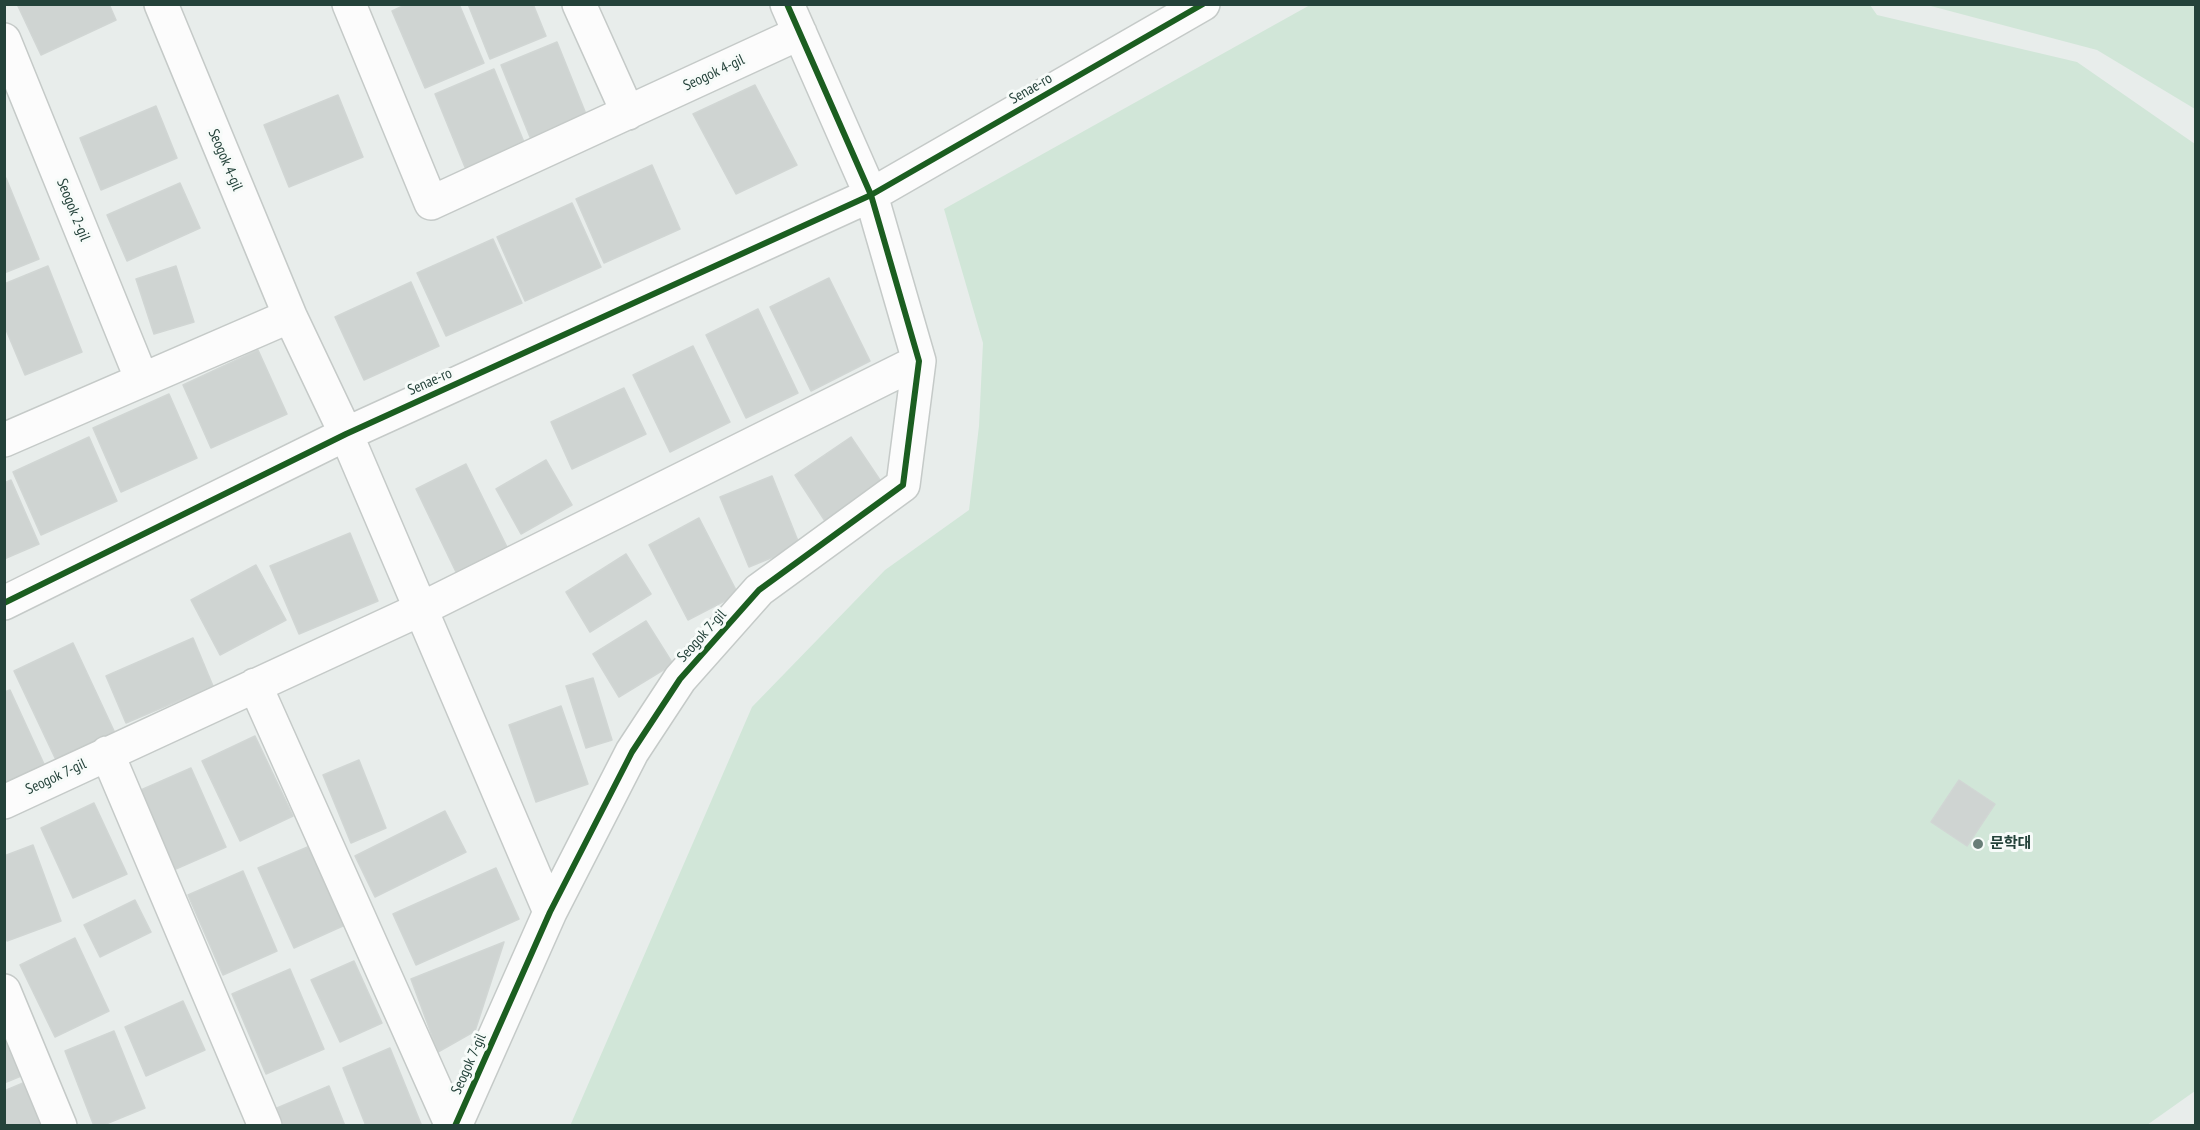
<!DOCTYPE html>
<html>
<head>
<meta charset="utf-8">
<style>
  body { margin:0 }
  #map { position:relative; width:2200px; height:1130px; overflow:hidden; background:#e8edeb; font-family:"PT Sans Narrow",sans-serif }
  canvas { display:block }
  .frame { position:absolute; inset:0; border:6px solid #24423a; pointer-events:none }
</style>
</head>
<body>
<div id="map">
<canvas width="2200" height="1130"></canvas>
<div class="frame"></div>
</div>
<script>
const g = document.querySelector('canvas').getContext('2d');
g.lineJoin = 'round';
function fillPath(path, color) {
  g.fillStyle = color;
  g.fill(path, 'evenodd');
}
function shape(rows) {
  const path = new Path2D();
  for (const r of rows) {
    path.moveTo(r[0], r[1]);
    for (let i = 2; i < r.length; i += 2) path.lineTo(r[i], r[i + 1]);
  }
  return path;
}
function strokePath(path, color, width, dash) {
  g.strokeStyle = color;
  g.lineWidth = width;
  g.lineCap = dash ? 'butt' : 'round';
  g.setLineDash(dash || []);
  g.stroke(path);
}
function label(font, color, halo, rows, align = 'center') {
  g.font = font + ' "PT Sans Narrow","Noto Sans KR",sans-serif';
  g.lineWidth = 6;
  g.setLineDash([]);
  g.textBaseline = 'middle';
  g.strokeStyle = halo;
  g.fillStyle = color;
  for (const [text, x, y, turn = 0] of rows) {
    g.save();
    g.translate(x, y);
    g.rotate((+turn || 0) * Math.PI / 180);
    g.textAlign = isNaN(turn) ? turn : align;
    if (halo) g.strokeText(text, 0, 0);
    g.fillText(text, 0, 0);
    g.restore();
  }
}
const green = shape([
  [1310,5,1870,5,1877,15,2077,62,2195,144,2195,1091,2147,1125,570,1126,752,707,885,570,969,510,979,426,983,343,944,209],
  [1927,5,2195,5,2195,109,2097,50]
]);
const building = shape([
  [17,4,109,4,116,20,41,55,17,4],
  [407,4,459,4,484,63,425,88,392,11,407,4],
  [468,4,533,4,546,36,490,59,468,4],
  [557,42,588,119,532,142,501,65,557,42],
  [494,69,526,147,467,172,435,94,494,69],
  [755,85,797,165,736,194,693,114,755,85],
  [338,95,363,157,289,187,264,125,338,95],
  [156,106,177,158,101,190,80,138,156,106],
  [652,165,680,229,604,263,576,199,652,165],
  [6,178,39,259,4,273,4,179,6,178],
  [180,183,200,228,127,261,107,215,180,183],
  [572,203,601,267,525,301,497,237,572,203],
  [493,239,522,303,446,336,417,273,493,239],
  [48,266,82,352,25,375,4,325,4,284,48,266],
  [176,266,194,322,154,334,136,279,176,266],
  [829,278,870,361,811,391,770,307,829,278],
  [411,282,439,346,364,380,335,317,411,282],
  [758,309,798,393,746,418,706,335,758,309],
  [693,346,730,422,670,452,633,375,693,346],
  [258,350,287,414,211,448,183,385,258,350],
  [624,388,646,434,572,469,551,422,624,388],
  [169,394,197,458,121,492,93,428,169,394],
  [89,437,117,501,41,535,13,472,89,437],
  [851,437,882,483,825,521,795,475,851,437],
  [546,460,572,505,521,534,496,489,546,460],
  [466,464,507,547,456,572,416,489,466,464],
  [772,476,800,546,749,567,720,497,772,476],
  [11,480,39,544,4,559,4,483,11,480],
  [699,518,738,594,688,620,649,545,699,518],
  [350,533,378,601,299,634,270,566,350,533],
  [626,554,651,594,590,632,566,592,626,554],
  [256,565,286,620,220,655,191,600,256,565],
  [646,621,673,664,619,697,593,654,646,621],
  [193,638,213,686,126,723,106,676,193,638],
  [73,643,115,733,56,760,14,671,73,643],
  [593,678,612,740,586,748,566,686,593,678],
  [10,690,44,764,4,783,4,692,10,690],
  [561,706,588,784,536,802,509,725,561,706],
  [255,736,293,816,240,841,202,761,255,736],
  [359,760,386,828,351,843,323,775,359,760],
  [191,768,226,847,169,872,134,793,191,768],
  [1959,780,1995,804,1967,846,1931,822,1959,780],
  [94,803,127,874,73,898,41,828,94,803],
  [445,811,466,852,375,897,355,856,445,811],
  [33,845,61,921,7,941,4,935,4,856,33,845],
  [310,846,345,925,294,948,258,868,310,846],
  [496,868,519,919,416,965,393,914,496,868],
  [243,871,277,951,223,975,188,895,243,871],
  [135,900,151,932,100,957,84,925,135,900],
  [75,938,109,1011,55,1037,20,965,75,938],
  [504,942,475,1031,438,1052,411,979,504,942],
  [354,961,382,1023,340,1042,311,980,354,961],
  [290,969,324,1049,266,1074,232,994,290,969],
  [183,1001,205,1050,146,1076,125,1027,183,1001],
  [114,1031,145,1108,101,1126,94,1126,65,1051,114,1031],
  [11,1041,26,1074,4,1083,4,1044,11,1041],
  [390,1048,421,1124,418,1126,366,1126,343,1068,390,1048],
  [23,1083,43,1126,4,1126,4,1091,23,1083],
  [329,1086,345,1126,284,1126,277,1108,329,1086]
]);
const minor = shape([
  [161,4,290,316,346,434,550,912],
  [349,4,431,203,800,33],
  [579,4,628,113],
  [4,40,142,380],
  [4,440,290,316],
  [4,603,346,434,871,195,1203,4],
  [255,685,452,1126],
  [107,753,265,1126],
  [4,802,421,609,919,361],
  [4,991,60,1126],
  [455,1126,550,912,632,752,680,679,759,590,903,485,919,361,871,195,787,4]
]);
const cycleway = shape([
  [4,603,346,434,871,195,1203,4],
  [455,1126,550,912,632,752,680,679,759,590,903,485,919,361,871,195,787,4]
]);
const markers = [
  [1978,844,6,"#697e78"]
];
const streetNames = [
  ["Seogok 4-gil",714,73,-25],
  ["Senae-ro",1031,89,-30],
  ["Seogok 4-gil",225,160,67],
  ["Seogok 2-gil",73,210,68],
  ["Senae-ro",430,382,-24],
  ["Seogok 7-gil",702,636,-48],
  ["Seogok 7-gil",56,777,-25],
  ["Seogok 7-gil",469,1064,-66]
];
const poiNames = [
  ["문학대",1990,844]
];
fillPath(green, '#d1e6d8');
fillPath(building, '#cfd4d2');
strokePath(building, '#d1d6d4', 1.5);
strokePath(minor, '#c5cac8', 36);
strokePath(minor, '#fcfcfc', 33);
strokePath(cycleway, '#1b5e20', 6);
for (const [x, y, r, color] of markers) {
  const dot = new Path2D();
  dot.arc(x, y, r, 0, 2 * Math.PI);
  g.fillStyle = color;
  g.fill(dot);
  strokePath(dot, '#f7fbf9', 2);
}
label('15px', '#24423a', '#f7fbf9', streetNames);
label('bold 15px', '#24423a', '#f7fbf9', poiNames, 'left');
</script>
</body>
</html>
